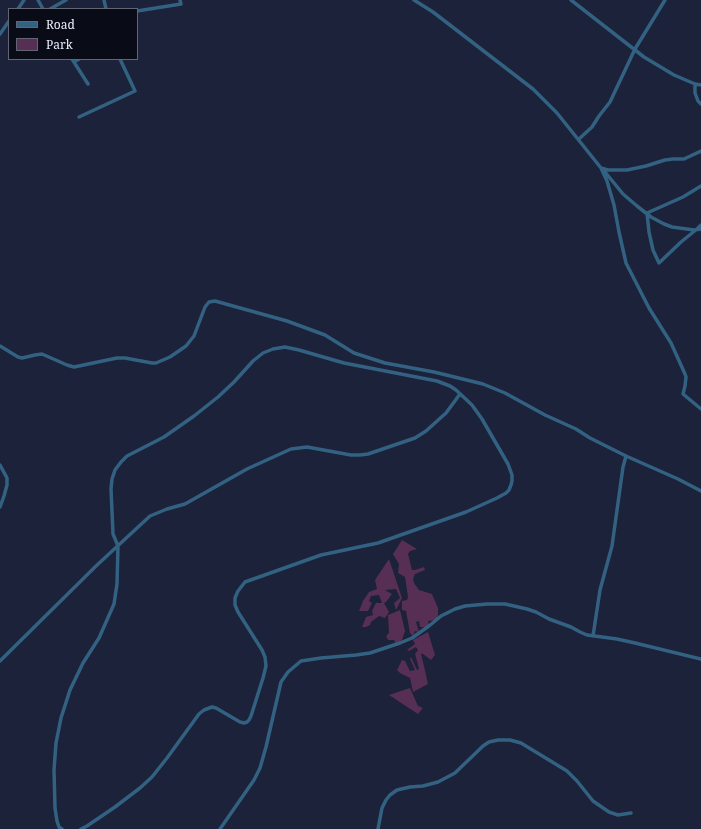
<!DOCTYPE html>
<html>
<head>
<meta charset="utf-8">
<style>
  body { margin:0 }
  #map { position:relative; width:701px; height:829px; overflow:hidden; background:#1b2239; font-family:"Noto Serif",serif }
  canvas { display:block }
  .legend { position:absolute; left:8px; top:8px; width:130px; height:52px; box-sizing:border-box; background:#090c16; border:1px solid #626673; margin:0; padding:5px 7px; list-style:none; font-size:12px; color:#e8eefe }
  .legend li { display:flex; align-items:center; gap:8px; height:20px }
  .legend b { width:20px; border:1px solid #626673 }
</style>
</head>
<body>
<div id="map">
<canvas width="701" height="829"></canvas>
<ul class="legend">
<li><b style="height:5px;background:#336181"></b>Road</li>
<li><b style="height:11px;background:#572e54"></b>Park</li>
</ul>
</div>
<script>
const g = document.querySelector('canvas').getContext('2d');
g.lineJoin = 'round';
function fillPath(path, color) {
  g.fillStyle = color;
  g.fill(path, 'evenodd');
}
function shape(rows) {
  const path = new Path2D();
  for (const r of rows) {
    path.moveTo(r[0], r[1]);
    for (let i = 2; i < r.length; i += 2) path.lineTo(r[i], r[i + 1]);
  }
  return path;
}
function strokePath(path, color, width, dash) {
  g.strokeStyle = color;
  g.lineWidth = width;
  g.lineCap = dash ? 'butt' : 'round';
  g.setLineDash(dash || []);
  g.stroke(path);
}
const green = shape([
  [402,540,417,549,410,551,408,554,412,570,415,570,424,567,425,570,415,574,413,579,414,583,419,590,432,594,438,608,438,616,436,620,428,621,429,625,426,627,420,627,419,621,416,622,419,632,415,631,413,636,410,633,406,611,402,610,402,601,407,600,408,597,405,577,398,573,399,564,393,554],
  [389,559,402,598,396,610,394,603,400,598,396,589,385,590,392,594,386,602,384,603,389,612,385,618,379,616,371,622,370,625,366,627,362,627,366,617,373,615,372,611,376,603,382,603,379,595,371,596,369,601,372,603,368,611,359,611,363,601,369,592,377,589,375,580],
  [400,610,405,631,402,640,396,644,394,640,388,640,386,636,389,633,388,615],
  [428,632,435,655,431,660,423,654,421,654,424,666,428,684,413,692,410,678,400,673,397,670,402,660,405,661,410,671,415,670,410,659,411,657,417,670,419,669,415,654,418,650,416,647,409,651,407,650,415,644,413,640],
  [410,688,418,706,423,708,418,714,389,695]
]);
const street = shape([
  [38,0,43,9],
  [104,0,106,9],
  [414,0,433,12,533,89,557,113,601,168,607,181,614,205,619,232,626,263,649,308,671,343,685,374,686,377,685,386,683,394,701,409],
  [571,0,644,57,674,75,695,84,701,85],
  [18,9,24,0],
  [50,9,66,0],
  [137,11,181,4,180,0],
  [0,34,9,21],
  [72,59,88,84],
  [74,62,79,59],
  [695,84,695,93,698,101,701,104],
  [79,117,135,91,120,59],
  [579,139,592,127,599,116,610,102,635,49,665,0],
  [601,168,608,170,627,170,646,166,665,160,673,159,684,159,701,151],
  [605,172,623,194,637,206,651,217,664,224,672,227,694,230,701,229],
  [701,186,683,197,647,213,649,232,653,250,659,263,681,242,697,229,701,225],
  [0,346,18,357,22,358,35,355,42,354,67,365,74,367,117,358,125,358,152,363,156,363,170,357,186,346,194,336,205,307,209,302,215,301,287,321,325,335,354,353,385,363,434,372,483,384,505,393,545,415,576,429,590,438,626,456,678,479,701,491],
  [0,465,7,478,7,485,4,496,0,507],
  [593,636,600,590,612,546,623,467,626,456],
  [0,661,96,566,150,516,167,509,185,504,247,469,291,449,307,447,351,455,360,455,368,454,415,438,426,431,446,413,460,394],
  [62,829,59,827,57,821,55,808,54,770,56,743,61,718,70,690,83,663,99,638,114,604,117,584,118,546,113,534,111,489,112,479,115,470,121,462,127,456,164,437,194,416,218,397,234,382,253,361,263,353,273,349,285,347,299,350,344,363,437,381,450,386,456,390,472,405,482,419,508,464,512,475,512,481,511,485,509,490,506,493,497,498,466,512,378,543,321,555,245,582,238,591,235,598,235,605,238,612,262,650,265,657,266,666,263,678,251,716,249,720,247,722,244,723,240,722,216,708,212,707,204,710,199,714,167,758,152,777,140,788,115,807,87,826,81,829],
  [220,829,254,780,260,768,266,747,281,682,288,672,301,661,321,658,356,655,370,653,400,643,412,638,429,626,441,616,455,609,465,606,487,604,505,604,527,609,536,612,549,619,571,627,580,632,587,635,617,639,635,643,701,659],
  [378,829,382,808,386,800,390,795,397,790,410,787,423,786,438,782,455,773,483,746,489,742,498,740,510,740,521,743,567,771,577,781,593,801,609,812,618,815,631,813]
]);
fillPath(green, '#572e54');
strokePath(street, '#336181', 3.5);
</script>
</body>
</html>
